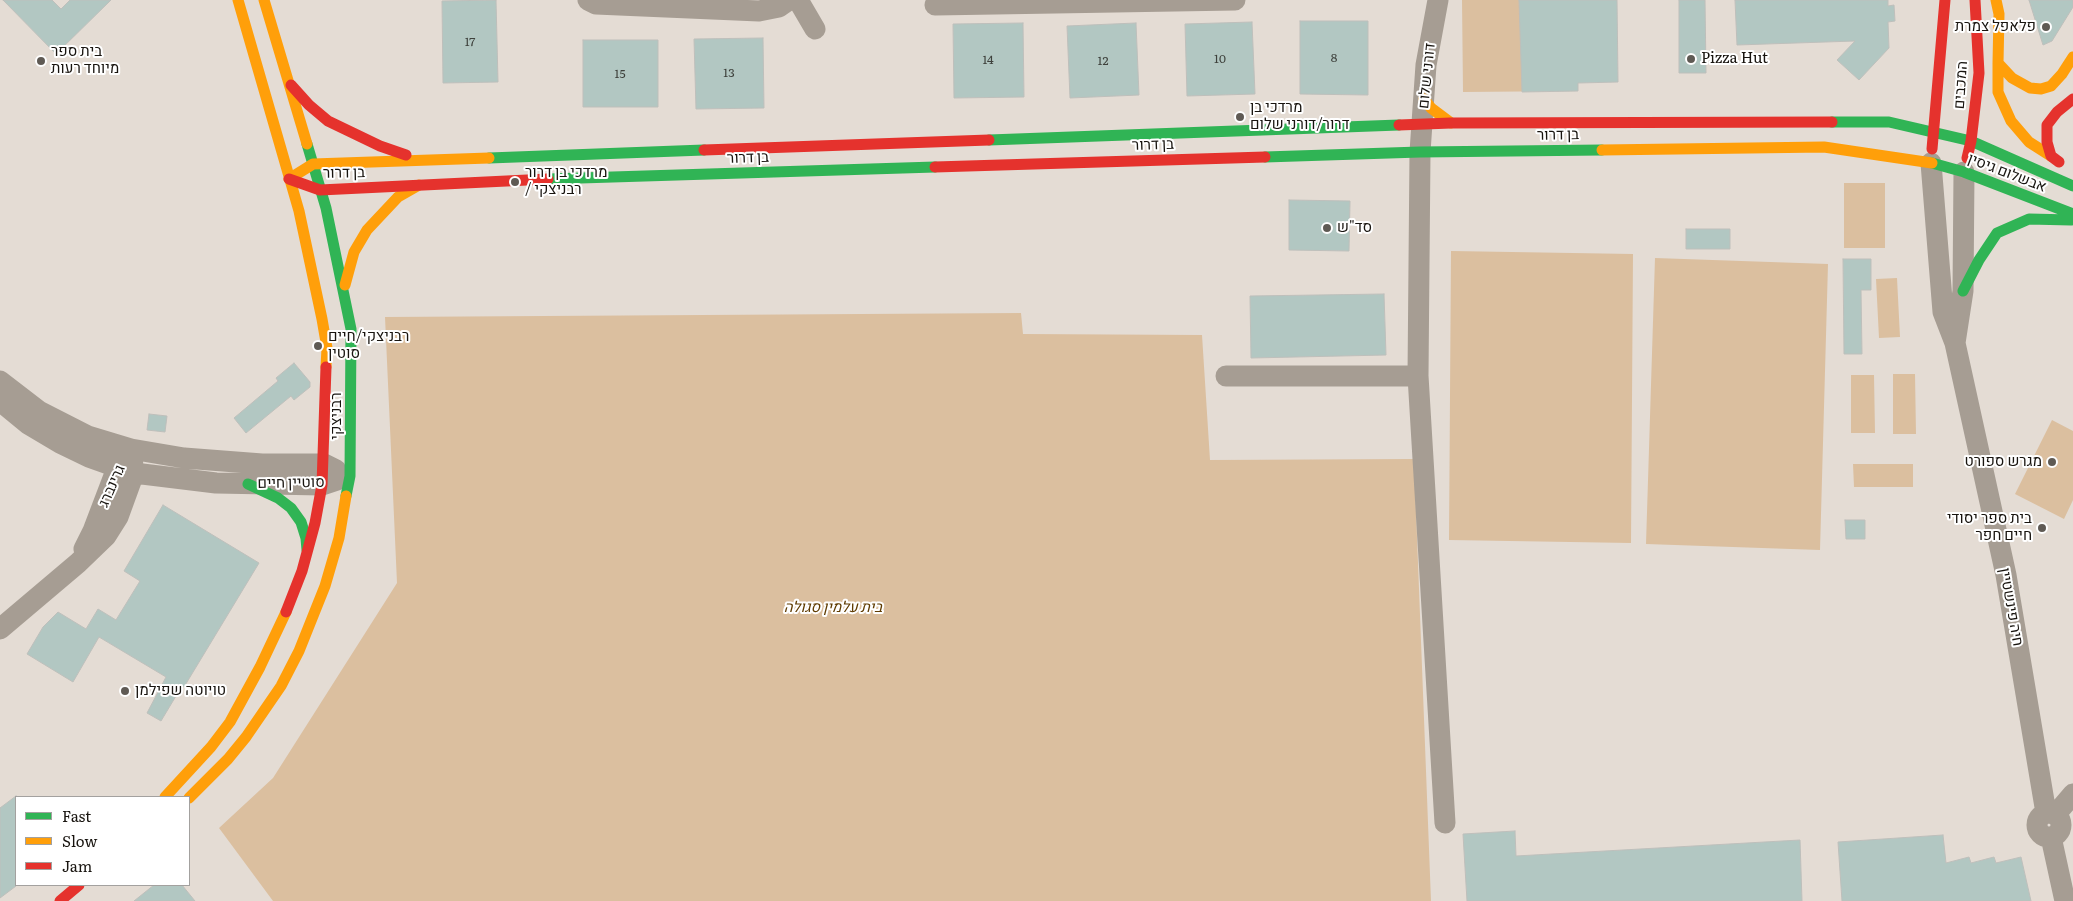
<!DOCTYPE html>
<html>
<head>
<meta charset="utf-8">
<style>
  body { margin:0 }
  #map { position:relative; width:2073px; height:901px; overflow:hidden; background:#e4dcd4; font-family:Literata,serif }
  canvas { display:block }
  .legend { position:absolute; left:15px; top:796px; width:175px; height:90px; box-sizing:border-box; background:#fff; border:1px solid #a3a19f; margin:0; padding:6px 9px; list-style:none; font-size:15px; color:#18140f }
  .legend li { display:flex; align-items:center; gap:10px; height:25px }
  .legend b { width:25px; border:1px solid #a3a19f }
</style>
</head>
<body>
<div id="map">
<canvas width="2073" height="901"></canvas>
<ul class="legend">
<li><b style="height:6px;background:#30b455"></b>Fast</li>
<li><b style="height:6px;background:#ff9f0a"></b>Slow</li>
<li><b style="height:6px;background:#e5322d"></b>Jam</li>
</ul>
</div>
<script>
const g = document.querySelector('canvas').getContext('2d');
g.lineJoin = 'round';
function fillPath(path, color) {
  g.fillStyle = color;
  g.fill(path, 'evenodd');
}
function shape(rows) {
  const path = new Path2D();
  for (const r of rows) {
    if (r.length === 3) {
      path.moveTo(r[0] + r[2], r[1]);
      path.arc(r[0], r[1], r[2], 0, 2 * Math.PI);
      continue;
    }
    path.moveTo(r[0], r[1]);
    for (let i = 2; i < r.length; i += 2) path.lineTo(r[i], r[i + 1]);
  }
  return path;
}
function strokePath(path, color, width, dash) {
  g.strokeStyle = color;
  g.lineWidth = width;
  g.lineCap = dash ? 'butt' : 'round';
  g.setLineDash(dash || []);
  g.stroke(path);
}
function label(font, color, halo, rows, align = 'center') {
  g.font = font + ' Literata,Heebo,serif';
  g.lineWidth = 4;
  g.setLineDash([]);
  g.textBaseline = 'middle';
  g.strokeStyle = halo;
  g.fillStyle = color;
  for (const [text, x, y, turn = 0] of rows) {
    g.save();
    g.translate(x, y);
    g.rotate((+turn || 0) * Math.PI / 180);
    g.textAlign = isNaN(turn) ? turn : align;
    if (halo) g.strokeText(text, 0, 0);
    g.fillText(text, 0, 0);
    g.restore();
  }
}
const green = shape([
  [1462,0,1577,0,1578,91,1463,92],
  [1844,183,1885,183,1885,248,1844,248],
  [1451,251,1633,254,1631,543,1449,540],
  [1655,258,1828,264,1820,550,1646,544],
  [1897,278,1900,337,1879,338,1876,279],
  [1021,313,1023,334,1202,335,1210,460,1414,459,1431,901,273,901,219,828,273,778,397,583,385,317],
  [1893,374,1915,374,1916,434,1893,434],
  [1851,375,1874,375,1875,433,1851,433],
  [2052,420,2073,431,2073,500,2064,519,2015,494],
  [1853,464,1913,464,1913,487,1854,487]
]);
const building = shape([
  [3,0,52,0,61,9,70,0,111,0,56,54,3,0],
  [496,0,498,82,443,83,442,1,496,0],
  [1519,0,1617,0,1618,82,1578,83,1578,91,1522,92,1519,0],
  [1679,0,1705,0,1706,73,1679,73,1679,0],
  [1735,0,1888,0,1888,6,1894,5,1895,21,1888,22,1889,48,1859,80,1837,60,1855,41,1737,45,1735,0],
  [2029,0,2073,0,2073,7,2052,41,2043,45,2029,0],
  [1300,21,1368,21,1368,95,1300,94,1300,21],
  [1252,22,1255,94,1187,96,1185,24,1252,22],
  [1023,23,1024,97,954,98,953,24,1023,23],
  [1136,23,1139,95,1070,98,1067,26,1136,23],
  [763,38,764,108,696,109,694,39,763,38],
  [583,40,658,40,658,107,583,107,583,40],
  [1289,200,1350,201,1349,251,1289,250,1289,200],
  [1686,229,1730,229,1730,249,1686,249,1686,229],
  [1843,259,1871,259,1871,290,1861,290,1862,354,1844,354,1843,259],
  [1384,294,1386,355,1251,358,1250,296,1384,294],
  [294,363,310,382,310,387,294,400,291,396,246,433,234,418,278,381,276,378,294,363],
  [149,414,167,416,165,432,147,430,149,414],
  [163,505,259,563,184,687,182,686,161,721,147,713,166,677,99,637,73,682,27,654,43,627,58,612,86,629,98,609,116,620,140,581,124,571,163,505],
  [1845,520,1865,520,1865,539,1846,539,1845,520],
  [16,796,16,886,0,898,0,808,16,796],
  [1515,831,1516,856,1800,840,1802,901,1467,901,1463,834,1515,831],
  [1943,835,1946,863,1969,857,1971,863,1994,857,1996,863,2021,857,2031,901,1842,901,1838,842,1943,835],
  [154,885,182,885,195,901,134,901,154,885]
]);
const street = shape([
  [588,0,596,4,759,11,779,7,789,0],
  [798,0,815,29],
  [935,5,1235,0],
  [1931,163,1943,312,1955,343,2006,575,2046,813],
  [1955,343,1963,291,1964,172],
  [1226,376,1418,376,1420,152,1426,65,1438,0],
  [1418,376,1445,823],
  [0,381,39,411,88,436,131,449,184,458,262,464,324,464,336,470],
  [0,401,28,424,60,443,89,457,134,473,216,483,322,485,337,480],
  [84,549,93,531,117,468,125,457],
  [0,629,78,563,106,536,118,517,134,473,132,459],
  [2049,825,12],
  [2055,815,2073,794],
  [2051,837,2065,901]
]);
const fast = shape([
  [1832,122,1889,122,1971,141,2073,186],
  [989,140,1399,125],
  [307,144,326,208,351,329,350,476,346,496],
  [1265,157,1420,152,1602,150],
  [489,158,704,150],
  [1932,163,1964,172,2073,214],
  [548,179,935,167],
  [1963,291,1979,260,1997,233,2029,219,2071,220],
  [248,484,278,498,291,508,301,522,306,538,307,550]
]);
const slow = shape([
  [238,0,299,211,322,319,327,348,326,367],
  [264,0,307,144],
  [1996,0,1999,14,1998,63,2012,78,2030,88,2041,89,2051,86,2062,74,2073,57],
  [1998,63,1998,92,2011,121,2029,142,2051,156],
  [1424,99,1431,108,1451,123],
  [1602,150,1824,147,1932,163],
  [289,179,313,164,489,158],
  [345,285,354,252,367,230,398,197,419,185],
  [165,797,211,747,230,722,260,667,286,612],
  [189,798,228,759,246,737,281,686,299,651,325,586,339,538,346,496]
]);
const jam = shape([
  [291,85,309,105,328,121,380,146,406,155],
  [1399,125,1451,123,1832,122],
  [1932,149,1945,0],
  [704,150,989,140],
  [1967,158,1971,141,1979,73,1975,0],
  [2059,162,2051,156,2047,142,2047,125,2057,112,2073,99],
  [935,167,1265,157],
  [289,179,320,190,548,179],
  [286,612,302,571,315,523,322,485,326,367],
  [60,901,79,885]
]);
const markers = [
  [2046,27,5,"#5f5a54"],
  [1691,59,5,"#5f5a54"],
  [41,61,5,"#5f5a54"],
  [1240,117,5,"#5f5a54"],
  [515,182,5,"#5f5a54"],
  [1327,228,5,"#5f5a54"],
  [318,346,5,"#5f5a54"],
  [2052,462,5,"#5f5a54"],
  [2042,528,5,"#5f5a54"],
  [125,691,5,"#5f5a54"]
];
const numberNames = [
  ["17",470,42],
  ["8",1334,58],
  ["10",1220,59],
  ["14",988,60],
  ["12",1103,61],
  ["13",729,73],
  ["15",620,74]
];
const poiNames = [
  ["פלאפל צמרת",2036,27,"right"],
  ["בית ספר",51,52],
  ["מיוחד רעות",51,69],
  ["Pizza Hut",1701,59],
  ["מרדכי בן",1250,108],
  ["דרור/דורני שלום",1250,125],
  ["מרדכי בן דרור",525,173],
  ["/ רבניצקי",525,190],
  ["סד\"ש",1337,228],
  ["רבניצקי/חיים",328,337],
  ["סוטין",328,354],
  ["מגרש ספורט",2042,462,"right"],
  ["בית ספר יסודי",2032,519,"right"],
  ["חיים חפר",2032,536,"right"],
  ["טויוטה שפילמן",135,691]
];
const streetNames = [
  ["דורני שלום",1427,76,-84],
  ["המכבים",1961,85,-86],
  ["בן דרור",1558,135,-1],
  ["בן דרור",1153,145,-2],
  ["בן דרור",748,158,-2],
  ["בן דרור",344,173,-1],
  ["אבשלום גיסין",2007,173,21],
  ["רבניצקי",337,416,-90],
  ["סוטיין חיים",291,483,-1],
  ["גרינברג",112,486,-66],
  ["חיה פינשטיין",2011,607,80]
];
const parkNames = [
  ["בית עלמין סגולה",833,608]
];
fillPath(green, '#dbbf9f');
fillPath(building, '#b2c7c2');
strokePath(building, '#bebfbb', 1);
strokePath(street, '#a69d93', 21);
strokePath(fast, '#30b455', 11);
strokePath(slow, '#ff9f0a', 11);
strokePath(jam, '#e5322d', 11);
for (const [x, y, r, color] of markers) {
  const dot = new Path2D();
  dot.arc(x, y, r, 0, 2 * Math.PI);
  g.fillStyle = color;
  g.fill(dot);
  strokePath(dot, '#fff', 2);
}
label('12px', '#3e413c', null, numberNames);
label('15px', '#18140f', '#fff', poiNames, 'left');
label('15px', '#18140f', '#fff', streetNames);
label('italic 15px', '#5f3b00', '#fff', parkNames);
</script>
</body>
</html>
